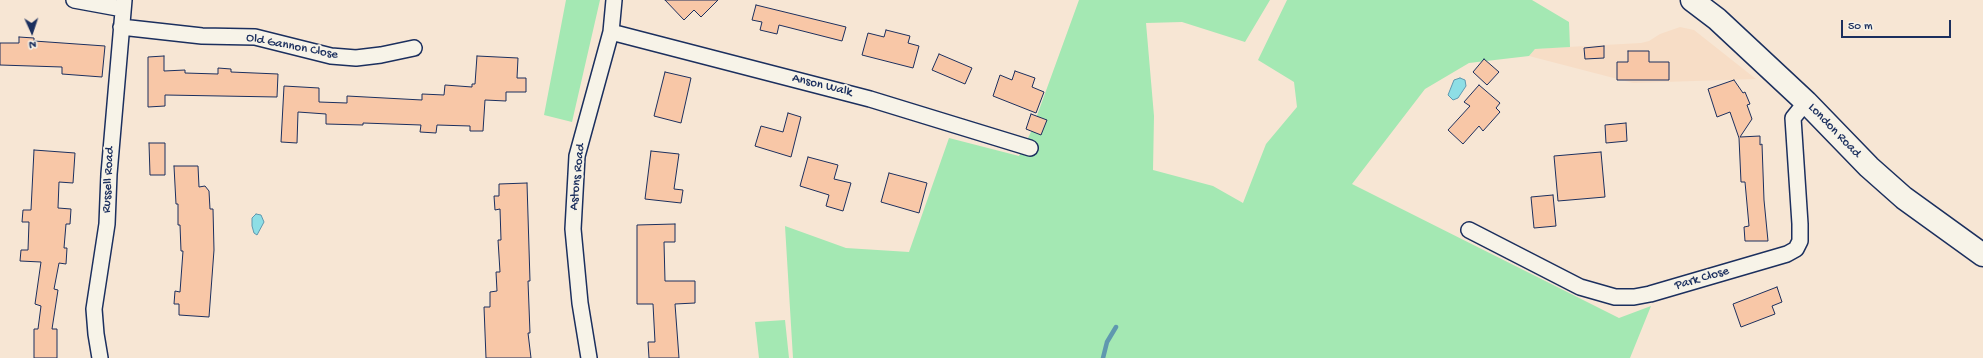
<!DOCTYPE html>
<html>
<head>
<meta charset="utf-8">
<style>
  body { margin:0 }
  #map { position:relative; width:1983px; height:358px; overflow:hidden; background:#f7e6d4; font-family:"Gochi Hand",sans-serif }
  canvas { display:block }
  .north { position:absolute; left:12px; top:12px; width:40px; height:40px; -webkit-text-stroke:3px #f7f3e8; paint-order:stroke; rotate:177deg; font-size:11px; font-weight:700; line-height:16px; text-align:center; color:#1b2f5e }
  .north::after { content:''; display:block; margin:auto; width:14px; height:18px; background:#1b2f5e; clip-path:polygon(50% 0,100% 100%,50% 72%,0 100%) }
  .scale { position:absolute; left:1841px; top:20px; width:110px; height:18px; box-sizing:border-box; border:2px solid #1b2f5e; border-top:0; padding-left:5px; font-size:12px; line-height:14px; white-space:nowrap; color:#1b2f5e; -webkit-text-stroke:3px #f7f3e8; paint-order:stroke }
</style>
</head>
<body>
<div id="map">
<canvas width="1983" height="358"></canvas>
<div class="north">N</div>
<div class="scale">50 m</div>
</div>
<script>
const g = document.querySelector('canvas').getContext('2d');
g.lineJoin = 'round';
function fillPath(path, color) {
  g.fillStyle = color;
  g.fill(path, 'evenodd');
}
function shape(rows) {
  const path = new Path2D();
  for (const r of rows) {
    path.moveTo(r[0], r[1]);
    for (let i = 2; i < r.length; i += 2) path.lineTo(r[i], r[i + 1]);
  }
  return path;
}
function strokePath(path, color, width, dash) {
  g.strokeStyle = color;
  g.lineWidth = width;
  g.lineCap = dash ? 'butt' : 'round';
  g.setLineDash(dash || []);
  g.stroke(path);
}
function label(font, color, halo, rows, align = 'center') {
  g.font = font + ' "Gochi Hand",sans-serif';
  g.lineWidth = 4;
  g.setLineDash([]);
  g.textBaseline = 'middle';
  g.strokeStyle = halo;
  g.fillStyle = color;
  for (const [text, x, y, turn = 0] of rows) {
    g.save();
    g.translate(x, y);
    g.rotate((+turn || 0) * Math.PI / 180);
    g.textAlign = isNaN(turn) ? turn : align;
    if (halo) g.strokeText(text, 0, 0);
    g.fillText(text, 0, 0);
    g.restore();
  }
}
const built = shape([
  [1680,27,1694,30,1756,79,1633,83,1529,56,1535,49,1549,48,1641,43,1649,41,1660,34]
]);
const green = shape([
  [566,0,600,0,572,122,544,115],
  [1079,0,1270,0,1245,42,1182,22,1146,23,1154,116,1153,170,1213,186,1243,203,1266,144,1297,107,1294,82,1258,60,1287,0,1532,0,1569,22,1570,47,1535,49,1529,56,1469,63,1425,89,1352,184,1619,318,1651,306,1630,358,793,358,785,226,846,248,909,252,949,138,1019,156,1031,132],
  [785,320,789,358,759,358,755,322]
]);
const water = shape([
  [1460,78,1465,80,1466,86,1458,98,1453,100,1448,95,1454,80,1460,78],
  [256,214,261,215,264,222,257,235,254,233,252,226,252,218,256,214]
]);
const stream = shape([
  [1103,358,1107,342,1116,327]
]);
const building = shape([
  [665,0,718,0,701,17,694,10,684,20,665,0],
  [756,5,846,27,842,41,779,25,777,34,760,30,762,22,752,20,756,5],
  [886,30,910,36,908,43,919,46,913,68,862,55,868,33,884,37,886,30],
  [19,37,34,38,34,41,105,46,102,77,62,74,62,67,0,65,0,43,19,43,19,37],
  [1604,46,1604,58,1585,59,1584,48,1604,46],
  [1628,51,1649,51,1649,62,1669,62,1669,80,1617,80,1617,62,1628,62,1628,51],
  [939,54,972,68,965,84,932,70,939,54],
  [164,56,164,71,185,70,185,73,218,74,218,68,231,69,231,72,278,74,277,97,165,95,165,106,148,107,148,57,164,56],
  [477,56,518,58,517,78,526,78,526,92,506,92,506,101,485,100,483,131,470,131,470,126,437,125,436,133,420,132,421,125,363,123,363,125,326,124,326,114,298,112,297,143,281,142,284,86,319,88,319,102,347,103,347,96,422,100,422,94,444,95,445,85,472,87,472,84,475,84,477,56],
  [1484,59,1499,72,1487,85,1473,72,1484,59],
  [1015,71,1035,78,1032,87,1044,92,1036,113,993,96,1000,75,1012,80,1015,71],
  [665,72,691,78,681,123,654,116,665,72],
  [1734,80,1743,93,1745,92,1750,104,1747,105,1752,119,1740,137,1760,136,1760,145,1762,144,1764,200,1768,241,1745,241,1744,227,1749,226,1745,182,1741,182,1739,138,1730,112,1717,117,1708,89,1734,80],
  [1479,85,1500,103,1496,108,1500,112,1483,131,1479,126,1463,144,1448,130,1470,106,1464,102,1479,85],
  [788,113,801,117,791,157,755,146,761,126,783,132,788,113],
  [1031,114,1047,120,1041,135,1026,129,1031,114],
  [1626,123,1627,141,1606,143,1605,125,1626,123],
  [149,143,165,143,165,175,150,175,149,143],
  [34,150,75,153,73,183,59,182,58,208,71,209,70,224,66,224,64,248,67,248,66,264,59,263,54,289,58,290,52,329,57,329,57,358,34,358,34,329,38,329,41,306,35,304,41,262,20,261,21,250,28,250,29,222,22,222,23,210,31,210,34,150],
  [651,151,679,154,674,189,683,190,681,203,645,199,651,151],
  [1601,152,1605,197,1558,201,1554,156,1601,152],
  [808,157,838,165,834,179,851,183,843,211,826,206,829,195,800,186,808,157],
  [174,166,198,166,199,187,205,186,209,191,210,209,213,209,214,250,209,317,179,315,179,304,174,304,175,291,180,292,183,251,181,251,180,225,178,225,178,204,176,204,174,166],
  [889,173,927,183,919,213,881,202,889,173],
  [527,183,530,281,528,281,530,333,528,333,531,358,486,358,484,307,490,307,490,292,497,291,496,272,500,272,498,240,501,240,500,209,495,210,494,196,499,196,499,184,527,183],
  [1553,195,1556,226,1534,228,1531,197,1553,195],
  [675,224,675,242,664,242,665,281,695,281,695,303,675,304,679,358,649,358,648,342,655,342,653,304,637,304,637,225,675,224],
  [1777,287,1782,302,1772,306,1775,314,1741,327,1733,304,1777,287]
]);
const street = shape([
  [74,0,123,9],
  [121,27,202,36,255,37,331,56,356,58,381,55,414,48],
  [611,32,870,99,1030,148],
  [1469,230,1580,287,1615,297,1634,297,1650,294,1787,254,1796,249,1800,241,1800,224,1793,118,1806,102],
  [100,358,96,334,94,309,107,224,109,174,124,0],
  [589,358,580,303,573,229,577,156,611,32,614,0]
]);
const primary = shape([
  [1692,0,1717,19,1806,102,1869,167,1904,198,1983,255]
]);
const streetNames = [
  ["Old Gannon Close",292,47,11],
  ["Anson Walk",822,86,14],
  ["London Road",1834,131,46],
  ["Astons Road",578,177,-84],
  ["Russell Road",109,180,-87],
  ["Park Close",1702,279,-16]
];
fillPath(built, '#f7ddc6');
fillPath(green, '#a4e8b3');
fillPath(water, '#8ddee5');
strokePath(water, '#5f98af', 1);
strokePath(stream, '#5f98af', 4.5);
fillPath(building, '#f8c7a7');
strokePath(building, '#1b2f5e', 1);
strokePath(street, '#1b2f5e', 18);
strokePath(primary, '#1b2f5e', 25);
strokePath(street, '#f7f3e8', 15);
strokePath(primary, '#f7f3e8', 22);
label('13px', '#1b2f5e', '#f7f3e8', streetNames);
</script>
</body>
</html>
